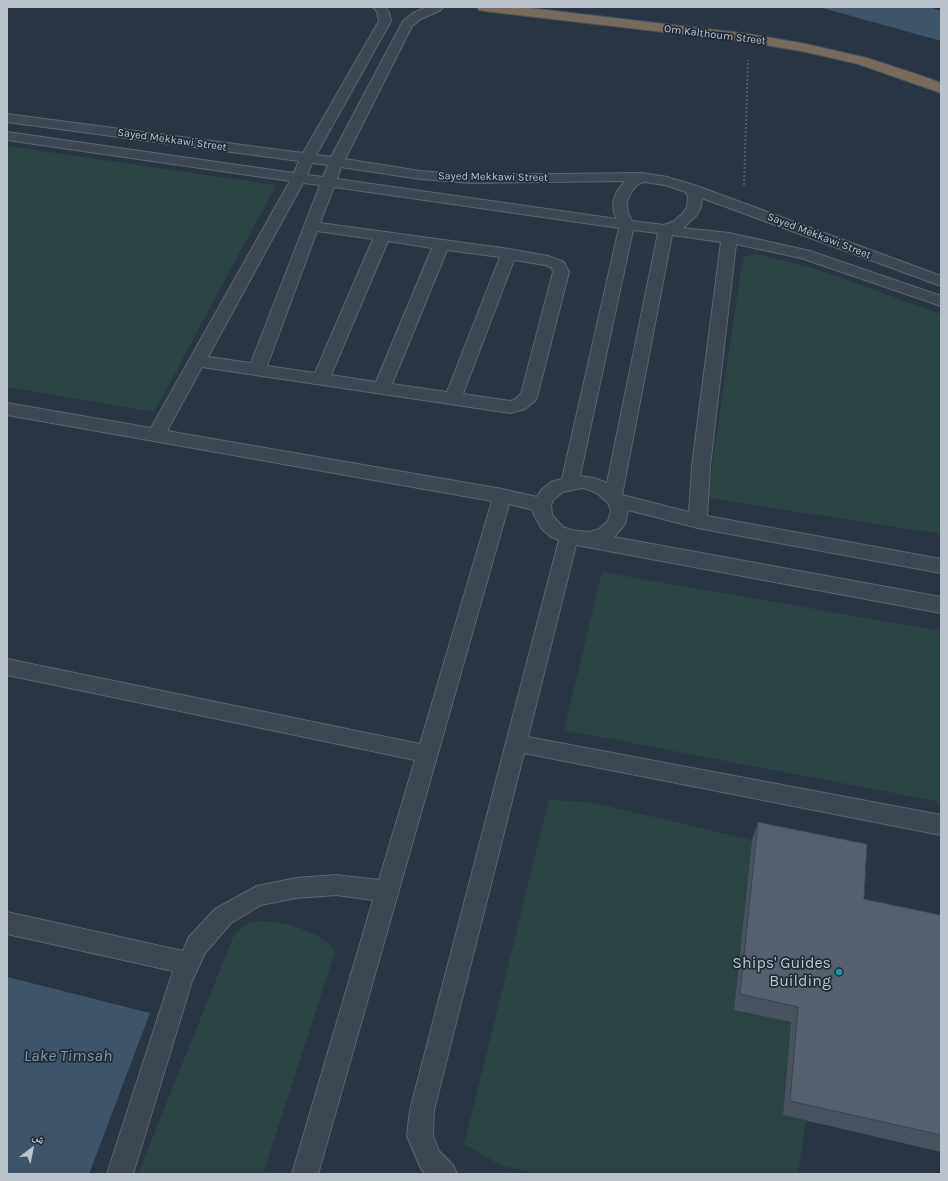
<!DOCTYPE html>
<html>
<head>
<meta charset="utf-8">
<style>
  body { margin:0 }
  #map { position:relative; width:948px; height:1181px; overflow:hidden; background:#293542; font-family:Karla,"Noto Naskh Arabic",sans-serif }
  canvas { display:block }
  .frame { position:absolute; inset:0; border:8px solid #bac2cb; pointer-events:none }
  .north { position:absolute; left:12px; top:1129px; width:40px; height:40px; -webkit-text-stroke:3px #222c37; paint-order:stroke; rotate:32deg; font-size:11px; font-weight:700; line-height:16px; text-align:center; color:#bac2cb }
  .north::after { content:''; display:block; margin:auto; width:14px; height:18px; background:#bac2cb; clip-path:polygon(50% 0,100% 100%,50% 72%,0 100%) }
</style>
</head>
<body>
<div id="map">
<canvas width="948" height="1181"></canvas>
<div class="frame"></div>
<div class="north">ش</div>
</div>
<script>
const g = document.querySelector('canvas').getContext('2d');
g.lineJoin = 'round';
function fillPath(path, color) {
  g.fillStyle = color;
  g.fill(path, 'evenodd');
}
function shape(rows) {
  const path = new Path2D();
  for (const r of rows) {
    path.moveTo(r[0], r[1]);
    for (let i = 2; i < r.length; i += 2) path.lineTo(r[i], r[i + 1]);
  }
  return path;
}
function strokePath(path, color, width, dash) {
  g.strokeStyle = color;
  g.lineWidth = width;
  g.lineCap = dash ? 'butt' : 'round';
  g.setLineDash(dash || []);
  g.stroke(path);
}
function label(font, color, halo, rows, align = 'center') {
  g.font = font + ' Karla,sans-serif';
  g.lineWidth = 3.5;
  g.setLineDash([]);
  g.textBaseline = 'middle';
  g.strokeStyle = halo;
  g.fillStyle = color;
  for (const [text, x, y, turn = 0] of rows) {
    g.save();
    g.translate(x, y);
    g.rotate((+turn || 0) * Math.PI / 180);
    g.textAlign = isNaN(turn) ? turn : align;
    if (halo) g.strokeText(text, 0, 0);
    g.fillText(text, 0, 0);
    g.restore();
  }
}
const green = shape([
  [7,146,276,185,154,412,7,387],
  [757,254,813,268,941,314,941,534,707,498,743,257],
  [602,572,941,631,941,802,564,730],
  [549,800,590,802,752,840,734,1010,791,1022,783,1115,806,1120,798,1174,540,1174,502,1166,464,1144],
  [261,921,288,924,315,934,330,945,335,952,263,1174,138,1174,234,935,241,928,251,922]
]);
const water = shape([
  [819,7,930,7,941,11,941,41],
  [7,977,150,1013,89,1174,7,1174]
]);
const path = shape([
  [744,185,748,60]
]);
const lane = shape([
  [373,7,385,7,389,12,391,21,316,155,331,157,403,21,413,13,427,7,443,7,441,10,421,19,412,26,345,159,420,171,471,175,642,173,667,177,697,186,941,276,941,286,702,198,701,207,696,216,683,228,729,233,810,251,941,296,941,306,801,258,736,244,710,466,707,516,941,559,941,573,698,528,628,510,625,524,614,537,941,597,941,613,576,545,528,737,941,815,941,835,524,753,434,1110,433,1136,439,1151,453,1165,457,1174,426,1174,421,1169,407,1136,410,1110,559,540,551,537,542,529,534,515,533,510,509,504,318,1174,292,1174,373,900,336,895,296,898,261,905,231,923,205,953,192,981,133,1174,107,1174,173,971,7,934,7,912,183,951,189,937,215,909,257,886,296,878,336,875,379,880,415,760,7,675,7,659,420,744,492,501,7,415,7,403,151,428,290,181,7,140,7,132,294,173,299,161,7,122,7,114,303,153,379,21,377,12,373,7],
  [312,163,328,165,323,177,307,175,312,163],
  [341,167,420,179,471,183,625,181,617,191,613,202,614,213,617,219,337,179,341,167],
  [644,182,665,185,686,192,688,197,687,207,683,213,674,221,664,225,632,221,628,213,627,202,631,192,638,184,644,182],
  [303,183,320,185,251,363,208,357,303,183],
  [334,187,619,228,562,479,551,482,541,490,537,497,502,489,167,431,202,367,510,413,525,409,535,401,537,397,569,272,564,262,548,256,509,249,320,223,334,187],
  [633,230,658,233,607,483,594,478,580,476,633,230],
  [317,231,373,239,315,373,267,366,317,231],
  [672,235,721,242,692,466,689,512,622,495,672,235],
  [388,241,432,248,376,382,331,375,388,241],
  [447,250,500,257,447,392,392,384,447,250],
  [514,260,545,265,552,268,553,272,521,394,514,400,510,401,463,394,514,260],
  [582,488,590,490,598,494,608,503,611,511,608,521,599,529,589,532,571,530,563,527,552,515,551,505,554,499,563,492,582,488]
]);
const highway = shape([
  [477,7,521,7,749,34,806,44,867,58,922,76,941,83,941,93,858,64,806,52,749,42,484,11,479,10,477,7]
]);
const wall = shape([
  [758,822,864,899,941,915,941,1152,783,1115,791,1022,734,1010,752,840]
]);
const building = shape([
  [758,822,867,844,864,899,941,915,941,1135,790,1101,798,1007,740,994,758,822]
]);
const markers = [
  [839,972,4,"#0f9aa8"]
];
const farStreetnames = [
  ["Om Kalthoum Street",715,35,7],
  ["Sayed Mekkawi Street",172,140,8],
  ["Sayed Mekkawi Street",493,177,1],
  ["Sayed Mekkawi Street",819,236,21]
];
const nearPoinames = [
  ["Ships' Guides",831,963],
  ["Building",831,981]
];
const nearWaternames = [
  ["Lake Timsah",68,1056]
];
fillPath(green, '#2c4344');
fillPath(water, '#405469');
strokePath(lane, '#5b656f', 2);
strokePath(highway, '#48525c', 2);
strokePath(path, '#4b6061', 2, [2, 2]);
fillPath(lane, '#3d4751');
fillPath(highway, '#776a5b');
fillPath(wall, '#49535f');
fillPath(building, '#55606e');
strokePath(building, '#3c434d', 1);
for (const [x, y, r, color] of markers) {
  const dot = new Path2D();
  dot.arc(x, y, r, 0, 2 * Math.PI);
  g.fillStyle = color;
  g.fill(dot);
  strokePath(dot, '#222c37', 1.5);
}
label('11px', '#bac2cb', '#222c37', farStreetnames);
label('16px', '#bac2cb', '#222c37', nearPoinames, 'right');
label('italic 17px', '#7d94ab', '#222c37', nearWaternames);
</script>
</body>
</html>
